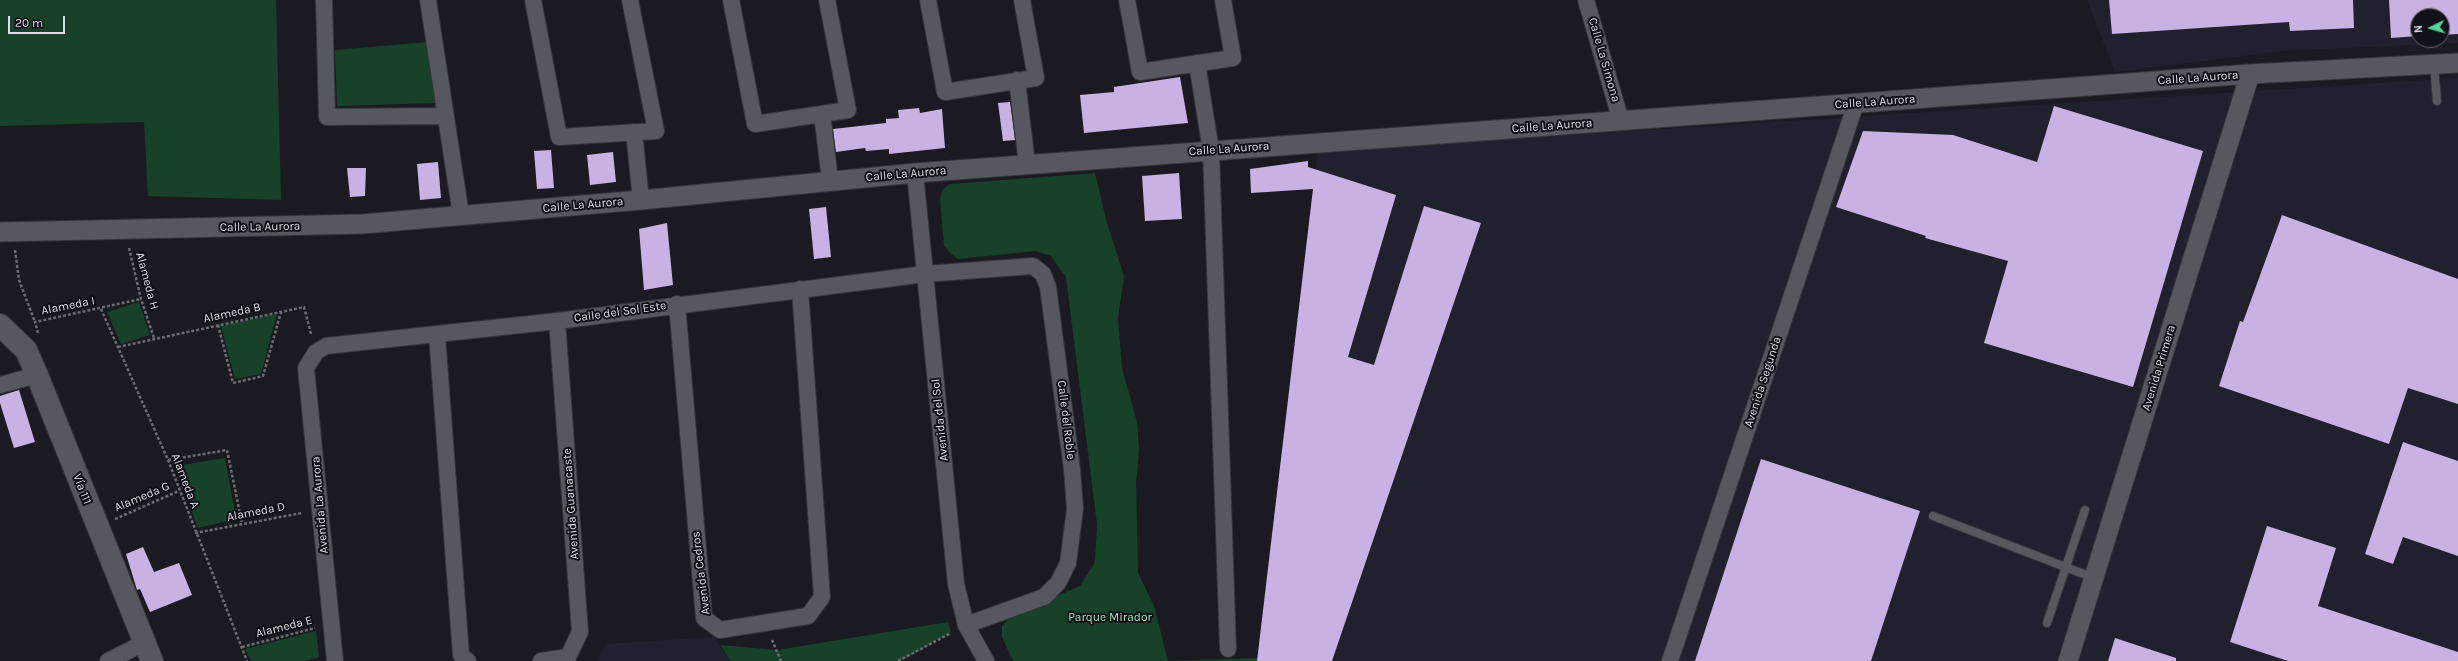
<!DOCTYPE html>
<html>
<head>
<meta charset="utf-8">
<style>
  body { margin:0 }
  #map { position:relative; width:2458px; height:661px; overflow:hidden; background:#1b1a22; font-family:Karla,sans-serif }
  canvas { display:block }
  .north { position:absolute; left:2410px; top:8px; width:40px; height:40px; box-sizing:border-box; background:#121119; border:1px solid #636269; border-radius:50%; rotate:265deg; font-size:11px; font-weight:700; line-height:16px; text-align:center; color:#dcdce1 }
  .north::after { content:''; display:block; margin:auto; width:14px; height:18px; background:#51d397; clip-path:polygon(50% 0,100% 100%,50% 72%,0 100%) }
  .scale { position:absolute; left:8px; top:16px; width:57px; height:18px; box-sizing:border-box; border:2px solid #dcdce1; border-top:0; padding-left:5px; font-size:12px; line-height:14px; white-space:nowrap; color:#dcdce1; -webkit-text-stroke:3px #121119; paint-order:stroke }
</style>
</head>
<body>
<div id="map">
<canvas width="2458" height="661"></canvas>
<div class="north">N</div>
<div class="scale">20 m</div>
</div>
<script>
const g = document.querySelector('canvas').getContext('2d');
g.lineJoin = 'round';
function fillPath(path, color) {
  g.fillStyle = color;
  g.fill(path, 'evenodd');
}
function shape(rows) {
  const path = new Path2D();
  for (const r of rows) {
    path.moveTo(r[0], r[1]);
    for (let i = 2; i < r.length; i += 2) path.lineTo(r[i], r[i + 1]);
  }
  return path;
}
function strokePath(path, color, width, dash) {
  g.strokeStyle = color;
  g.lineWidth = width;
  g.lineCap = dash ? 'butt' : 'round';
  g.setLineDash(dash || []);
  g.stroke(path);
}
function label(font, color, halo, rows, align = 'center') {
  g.font = font + ' Karla,sans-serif';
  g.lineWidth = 4;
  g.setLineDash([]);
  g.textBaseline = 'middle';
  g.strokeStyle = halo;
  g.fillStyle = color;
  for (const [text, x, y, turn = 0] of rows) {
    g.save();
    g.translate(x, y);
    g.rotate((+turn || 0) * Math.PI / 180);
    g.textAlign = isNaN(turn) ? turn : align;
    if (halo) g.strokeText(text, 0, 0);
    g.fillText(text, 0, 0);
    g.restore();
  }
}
const built = shape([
  [2087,0,2458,0,2458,43,2282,51,2115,72],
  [2418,16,2442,16,2442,40,2418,40],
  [2458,78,2458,661,1257,661,1318,151],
  [714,637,730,661,597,661,606,644]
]);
const green = shape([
  [0,0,276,0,281,200,148,196,144,122,0,126],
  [429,42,435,103,337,106,335,50],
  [1095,173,1107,223,1124,276,1118,318,1122,368,1137,422,1139,450,1136,483,1138,573,1154,606,1168,661,1013,661,1002,637,1002,626,1010,617,1080,586,1095,562,1097,524,1066,277,1051,256,1036,251,958,259,950,253,944,245,940,198,943,189,950,184],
  [139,302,150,335,121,344,107,312],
  [277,314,261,374,235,379,221,326],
  [225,458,236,519,198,528,175,466],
  [948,622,951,632,901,661,730,661,721,645,777,650],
  [316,631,319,657,304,661,251,661,245,649],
  [1258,658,1257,661,1168,661]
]);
const building = shape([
  [2109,0,2353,0,2354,28,2290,31,2289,22,2112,34],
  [2389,0,2458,0,2458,34,2442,35,2442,16,2418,16,2418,36,2391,38],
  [1180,77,1188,123,1084,133,1080,95,1114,92,1114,87],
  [1010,102,1015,140,1003,141,998,103],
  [2054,106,2203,151,2133,387,1984,343,2008,261,1925,238,1926,236,1836,207,1863,131,1953,135,2037,162],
  [919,108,920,113,942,109,945,148,889,154,889,149,866,151,865,148,836,152,833,129,886,123,886,119,899,118,898,110],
  [551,150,554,188,537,189,534,151],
  [613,152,616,182,590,185,587,155],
  [1308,161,1308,167,1396,195,1348,357,1374,365,1424,206,1481,223,1332,661,1257,661,1313,189,1251,193,1250,169],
  [438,162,441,198,420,200,417,164],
  [347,168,366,168,365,196,350,197],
  [1179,173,1182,219,1145,221,1142,176],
  [826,207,831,257,814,259,809,209],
  [2282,215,2458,279,2458,404,2408,388,2389,444,2219,386,2240,321,2243,322],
  [667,223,673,285,644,290,639,229],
  [19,390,35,442,14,448,0,403,0,396],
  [2403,442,2458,461,2458,556,2403,537,2393,564,2365,554],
  [1761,459,1920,511,1871,661,1695,661],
  [2267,526,2336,548,2318,606,2458,652,2458,661,2288,661,2230,642],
  [143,547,154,572,179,563,192,595,150,612,140,589,137,590,126,554],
  [2115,638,2176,658,2176,661,2108,661]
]);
const path = shape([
  [129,248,141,299,154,338],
  [15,250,19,280,35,322],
  [101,309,168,460,247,661],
  [218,325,233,383,263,376,281,312],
  [38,333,35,322,141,299],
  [118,347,304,307,311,334],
  [168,460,227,450,242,523],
  [115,519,179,491],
  [195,533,302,513],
  [772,640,781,661],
  [242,647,315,628],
  [898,661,951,633]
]);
const service = shape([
  [2434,64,2437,101],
  [1933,516,2094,578],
  [2047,623,2085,510]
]);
const minor = shape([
  [324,0,327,117,446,116],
  [428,0,461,215],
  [533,0,559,137,656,131,630,0],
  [731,0,755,124,848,110,827,0],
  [928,0,945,92,1036,78,1022,0],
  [1127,0,1140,72,1233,58,1223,0],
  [1586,0,1621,121],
  [1197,63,1211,151,1228,649],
  [1017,80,1027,164],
  [822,114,830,180],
  [634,132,641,200],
  [915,173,956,584,966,625,986,661],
  [677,304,704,618,720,630,808,616,822,597,800,289],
  [437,335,461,655,468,661],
  [0,385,37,375],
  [108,661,144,643],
  [335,661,306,368,316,352,326,346,557,321,925,274,1033,266,1043,274,1048,287,1072,469,1075,509,1068,563,1058,583,1044,597,966,625],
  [541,661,568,657,580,632,557,321],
  [1670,661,1856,103]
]);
const tertiary = shape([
  [0,232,362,224,641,200,915,173,2250,74,2458,63],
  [2068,661,2250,74]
]);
const secondary = shape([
  [0,325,26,350,37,375,152,661]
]);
const streetNames = [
  ["Calle La Simona",1604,60,74],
  ["Calle La Aurora",2198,78,-4],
  ["Calle La Aurora",1875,102,-4],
  ["Calle La Aurora",1552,126,-4],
  ["Calle La Aurora",1229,149,-4],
  ["Calle La Aurora",906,174,-5],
  ["Calle La Aurora",583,205,-5],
  ["Calle La Aurora",260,227,-1],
  ["Alameda H",147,281,75],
  ["Alameda I",68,306,-11],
  ["Calle del Sol Este",620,312,-8],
  ["Alameda B",232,313,-12],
  ["Avenida Primera",2159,368,-73],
  ["Avenida Segunda",1763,382,-72],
  ["Avenida del Sol",940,420,-96],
  ["Calle del Roble",1066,420,83],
  ["Alameda A",185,481,69],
  ["Vía 111",82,489,69],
  ["Alameda G",142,497,-23],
  ["Avenida Guanacaste",571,504,-94],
  ["Avenida La Aurora",320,505,-95],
  ["Alameda D",256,512,-11],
  ["Avenida Cedros",701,573,-97],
  ["Alameda E",284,627,-14]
];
const parkNames = [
  ["Parque Mirador",1110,618]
];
fillPath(built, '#21202e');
fillPath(green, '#174229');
fillPath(building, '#c7b2e3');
strokePath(service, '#35353a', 10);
strokePath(minor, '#35353a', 18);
strokePath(tertiary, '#35353a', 21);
strokePath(secondary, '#35353a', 24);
strokePath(path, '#6b6b71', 2.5, [3, 2]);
strokePath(service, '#575760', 8);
strokePath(minor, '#575760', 16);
strokePath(tertiary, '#575760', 19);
strokePath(secondary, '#575760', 22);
label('12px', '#dcdce1', '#121119', streetNames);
label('12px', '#99e4b3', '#121119', parkNames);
</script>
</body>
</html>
